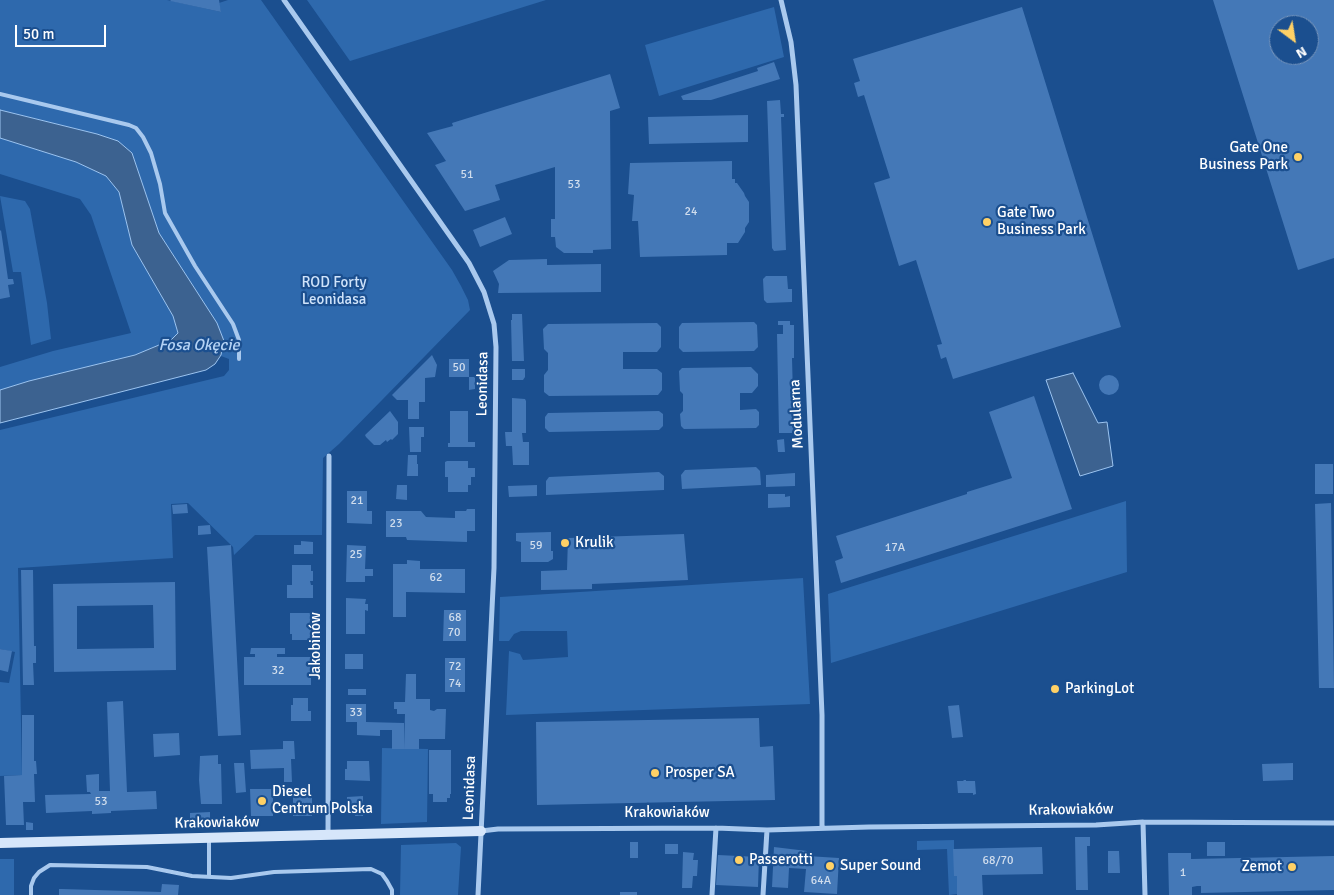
<!DOCTYPE html>
<html>
<head>
<meta charset="utf-8">
<style>
  body { margin:0 }
  #map { position:relative; width:1334px; height:895px; overflow:hidden; background:#1b4f8f; font-family:Signika,sans-serif }
  canvas { display:block }
  .north { position:absolute; left:1269px; top:15px; width:50px; height:50px; box-sizing:border-box; background:#1b4f8f; border:1px solid #7695bc; border-radius:50%; rotate:149deg; font-size:14px; font-weight:700; line-height:20px; text-align:center; color:#fff }
  .north::after { content:''; display:block; margin:auto; width:18px; height:22px; background:#ffd166; clip-path:polygon(50% 0,100% 100%,50% 72%,0 100%) }
  .scale { position:absolute; left:15px; top:25px; width:91px; height:22px; box-sizing:border-box; border:2px solid #fff; border-top:0; padding-left:6px; font-size:15px; line-height:18px; white-space:nowrap; color:#fff; -webkit-text-stroke:4px #1b4f8f; paint-order:stroke }
</style>
</head>
<body>
<div id="map">
<canvas width="1334" height="895"></canvas>
<div class="north">N</div>
<div class="scale">50 m</div>
</div>
<script>
const g = document.querySelector('canvas').getContext('2d');
g.lineJoin = 'round';
function fillPath(path, color) {
  g.fillStyle = color;
  g.fill(path, 'evenodd');
}
function shape(rows) {
  const path = new Path2D();
  for (const r of rows) {
    if (r.length === 3) {
      path.moveTo(r[0] + r[2], r[1]);
      path.arc(r[0], r[1], r[2], 0, 2 * Math.PI);
      continue;
    }
    path.moveTo(r[0], r[1]);
    for (let i = 2; i < r.length; i += 2) path.lineTo(r[i], r[i + 1]);
  }
  return path;
}
function strokePath(path, color, width, dash) {
  g.strokeStyle = color;
  g.lineWidth = width;
  g.lineCap = dash ? 'butt' : 'round';
  g.setLineDash(dash || []);
  g.stroke(path);
}
function label(font, color, halo, rows, align = 'center') {
  g.font = font + ' Signika,sans-serif';
  g.lineWidth = 4.5;
  g.setLineDash([]);
  g.textBaseline = 'middle';
  g.strokeStyle = halo;
  g.fillStyle = color;
  for (const [text, x, y, turn = 0] of rows) {
    g.save();
    g.translate(x, y);
    g.rotate((+turn || 0) * Math.PI / 180);
    g.textAlign = isNaN(turn) ? turn : align;
    if (halo) g.strokeText(text, 0, 0);
    g.fillText(text, 0, 0);
    g.restore();
  }
}
const green = shape([
  [0,0,167,0,221,12,219,3,228,0,261,0,452,270,461,286,468,300,470,310,339,444,323,458,322,535,255,535,234,555,233,547,188,503,171,504,173,558,18,568,22,775,0,776,0,682,9,683,15,652,0,649,0,430,224,376,229,370,229,359,221,356,224,341,217,323,159,233,132,153,97,134,0,110],
  [307,0,546,0,350,61],
  [774,7,784,57,659,96,645,45],
  [0,138,76,162,106,176,119,192,132,245,173,316,178,333,171,340,135,355,29,381,0,390,0,367,53,351,131,333,91,215,80,199,0,174],
  [0,196,25,201,30,209,47,303,51,339,31,345,21,272,13,272],
  [1126,501,1127,572,831,663,828,594],
  [803,578,810,704,506,715,509,651,520,654,523,660,568,657,567,631,521,631,514,634,509,641,499,641,500,597],
  [382,748,428,749,427,822,381,824],
  [954,840,954,876,957,876,957,894,949,895,947,849,917,850,917,841],
  [456,843,461,847,458,895,400,895,401,845],
  [0,859,14,859,14,895,0,895]
]);
const water = shape([
  [0,110,97,134,118,141,132,153,159,233,217,323,224,341,221,355,215,364,206,370,0,423,0,390,29,381,135,355,171,340,178,333,173,316,132,245,119,192,106,176,76,162,0,138,0,110],
  [1073,373,1098,423,1107,422,1113,466,1080,476,1046,380,1073,373]
]);
const building = shape([
  [171,0,219,0,221,12,170,1],
  [1213,0,1334,0,1334,258,1298,270],
  [1279,25,1309,25,1309,55,1279,55],
  [1022,7,1121,327,953,379,946,357,941,359,937,345,942,344,916,260,899,266,874,183,890,178,864,95,858,97,854,83,860,81,853,59],
  [774,62,780,79,711,100,683,100,681,96,758,71,757,68],
  [610,74,620,108,610,111,611,249,593,250,593,253,564,253,556,247,555,237,551,237,551,219,555,219,555,167,495,185,500,200,465,211,435,165,446,161,427,133,453,126,452,123],
  [780,100,781,114,784,114,784,117,781,117,786,250,774,251,772,248,767,101],
  [748,115,748,142,649,144,648,117],
  [732,161,732,179,735,179,735,183,737,183,744,193,745,196,749,202,749,222,745,228,745,232,738,243,727,243,727,255,640,257,638,221,632,221,634,195,628,194,630,163],
  [505,217,512,234,480,247,473,230],
  [1,230,8,279,13,279,14,284,8,285,10,297,0,299,0,231],
  [547,259,547,265,601,264,601,292,498,293,499,284,493,271,509,260],
  [766,276,787,276,788,289,792,289,792,302,767,303,764,300,763,279],
  [512,314,522,314,524,361,512,361,511,320,512,320],
  [778,321,790,321,790,325,794,325,794,358,792,358,794,433,779,433,777,334,783,334,783,325,778,325],
  [754,322,757,325,758,347,754,351,683,352,679,348,679,327,682,323],
  [657,323,661,327,661,347,657,352,623,352,623,369,657,369,662,373,662,390,658,395,549,396,544,392,544,375,548,370,548,353,544,349,543,329,548,324],
  [432,355,437,365,435,377,425,378,425,402,419,402,419,419,408,419,408,400,397,400,392,395],
  [449,359,469,359,469,377,449,377],
  [751,367,758,374,758,386,752,393,740,393,740,410,756,409,759,412,759,425,756,428,684,429,681,426,680,414,683,411,683,394,680,391,679,371,682,368],
  [512,369,525,369,525,377,523,380,512,380],
  [1109,385,10],
  [469,377,475,377,475,389,469,390],
  [1034,396,1072,509,841,583,835,561,843,558,836,536,967,494,967,492,1012,478,989,412],
  [512,398,525,399,526,401,526,433,522,433,523,442,529,442,529,465,513,465,512,446,506,446,505,432,512,432],
  [390,411,398,422,398,434,392,440,391,439,387,442,386,440,380,445,374,445,366,437,365,435],
  [450,411,468,411,468,442,475,442,475,447,448,447,448,443,450,443],
  [659,411,663,414,663,426,659,430,549,432,545,428,545,417,548,413],
  [409,427,424,427,424,437,421,437,421,452,410,452],
  [784,439,785,452,778,452,777,440],
  [408,455,417,455,417,464,418,464,418,476,407,476],
  [447,461,468,461,468,468,475,468,475,477,471,477,471,485,468,485,468,492,448,492,448,477,445,477,445,462],
  [1315,464,1333,464,1333,494,1315,494],
  [756,467,760,471,761,485,682,489,681,475,685,470],
  [659,472,664,476,664,490,546,495,546,481,549,477],
  [795,473,795,486,766,487,766,475],
  [397,485,407,485,407,500,396,499],
  [537,485,537,496,509,497,508,486],
  [347,491,367,491,367,511,372,511,372,524,347,523],
  [768,494,785,494,785,497,790,496,790,507,768,508],
  [1331,503,1334,688,1319,688,1315,504],
  [187,504,188,513,173,514,172,505],
  [467,509,475,509,475,531,467,531,467,542,407,540,406,537,386,537,386,511,421,511,426,517,455,518,455,511,466,511],
  [210,525,211,534,198,535,198,526],
  [551,532,551,551,553,551,553,559,548,562,521,562,521,542,516,541,516,533],
  [684,534,688,580,592,584,592,589,541,590,541,571,567,570,568,538],
  [301,541,313,542,313,554,294,554,294,545,301,545],
  [231,545,241,735,218,736,207,547],
  [347,545,366,546,365,569,373,569,373,576,365,576,365,582,346,582],
  [407,560,420,561,420,569,465,569,465,593,406,592,406,617,393,617,393,564,407,564],
  [292,565,311,565,311,571,313,571,313,581,310,581,311,585,313,585,313,598,287,598,287,585,292,585],
  [21,570,33,570,34,646,36,646,36,663,33,663,34,685,23,685],
  [175,582,176,670,54,672,53,584],
  [153,605,154,648,77,649,77,606],
  [346,598,366,599,365,604,368,604,368,611,365,610,365,634,346,634],
  [444,610,466,610,466,641,443,641],
  [290,613,313,613,313,640,292,640,292,634,290,634],
  [251,648,285,648,285,654,277,654,277,657,311,657,311,685,244,685,244,657,255,657,255,654,250,654],
  [0,649,12,651,8,672,0,670],
  [345,654,363,654,363,669,345,669],
  [445,658,465,658,465,692,445,692],
  [406,674,416,674,416,699,430,699,430,710,434,711,437,709,446,709,445,739,419,739,419,749,404,749,405,714,397,714,397,709,394,709,394,702,405,702],
  [348,689,366,689,366,695,348,695],
  [293,698,308,698,308,711,311,711,311,721,291,721,291,705,293,705],
  [123,701,127,792,156,791,157,809,111,811,111,813,92,814,92,811,46,813,45,795,91,794,90,792,87,792,86,775,99,774,99,791,110,791,107,702],
  [346,704,366,704,366,722,404,723,404,749,392,749,392,730,380,730,380,736,357,735,357,722,346,722],
  [959,705,963,737,952,738,948,706],
  [22,715,34,715,34,761,36,761,37,774,34,774,35,802,23,802,24,825,6,825,4,776,22,775],
  [759,718,760,747,773,746,775,800,537,805,536,722],
  [179,733,180,755,154,757,153,734],
  [283,741,294,741,295,759,291,759,292,782,284,782,284,768,251,769,250,750,283,749],
  [429,750,451,750,451,794,450,794,450,798,447,798,447,802,433,802,433,794,429,794],
  [218,755,218,764,221,764,222,804,201,804,199,780,200,756],
  [347,761,369,761,370,781,345,780,345,769,347,769],
  [234,763,244,763,246,792,236,793],
  [1293,763,1293,780,1263,781,1262,764],
  [964,780,966,780,966,781,975,781,976,794,973,795,973,793,958,793,957,781,963,781],
  [250,789,273,789,273,816,251,816],
  [302,790,312,790,312,816,293,816,293,794,302,794],
  [363,796,363,816,355,816,355,813,345,813,345,806,347,806,347,797],
  [210,812,210,821,195,821,193,818,190,818,190,813],
  [26,822,33,823,33,830,26,830],
  [1075,837,1090,837,1090,846,1087,846,1088,890,1076,890],
  [630,842,638,842,638,858,630,858],
  [1207,842,1225,842,1225,856,1207,856],
  [665,844,678,844,678,854,665,854],
  [774,847,807,851,807,856,839,858,837,894,804,892,806,869,789,868,788,888,772,887],
  [1042,847,1043,874,982,875,983,895,957,895,957,876,954,876,953,849],
  [1108,851,1119,851,1120,873,1108,873],
  [683,852,694,853,693,860,698,860,697,876,693,876,692,888,682,888],
  [1168,853,1191,853,1191,859,1334,856,1334,890,1201,893,1201,886,1197,886,1192,887,1192,895,1169,895],
  [718,855,759,857,758,887,716,885],
  [162,884,179,885,178,895,59,895,59,889,62,889,161,892],
  [620,892,637,892,637,895,620,895]
]);
const lane = shape([
  [0,94,129,125,136,128,143,137,151,153,160,184,165,213,195,266,233,324,239,340,239,359],
  [209,839,209,877],
  [31,895,31,886,34,878,39,872,50,865,147,867,192,876,231,878,274,872,371,869,382,874,387,881,392,890,392,895]
]);
const street = shape([
  [284,0,469,263,484,292,494,324,496,347,494,568,478,895],
  [781,0,791,42,796,85,822,715,822,827],
  [1143,822,1145,895],
  [481,831,498,829,716,828,767,830,869,827,1096,825,1143,822,1334,823],
  [328,835,329,456],
  [712,895,716,828],
  [763,895,767,830]
]);
const secondary = shape([
  [0,843,481,831]
]);
const markers = [
  [1298,157,5,"#ffd166"],
  [987,222,5,"#ffd166"],
  [565,543,5,"#ffd166"],
  [1055,689,5,"#ffd166"],
  [655,773,5,"#ffd166"],
  [262,801,5,"#ffd166"],
  [739,860,5,"#ffd166"],
  [830,866,5,"#ffd166"],
  [1292,867,5,"#ffd166"]
];
const numberNames = [
  ["51",467,175],
  ["53",574,185],
  ["24",691,212],
  ["50",459,368],
  ["21",357,501],
  ["23",396,524],
  ["59",536,546],
  ["17A",895,548],
  ["25",356,555],
  ["62",436,578],
  ["68",455,618],
  ["70",454,633],
  ["72",455,667],
  ["32",278,671],
  ["74",455,684],
  ["33",356,713],
  ["53",101,802],
  ["68/70",998,861],
  ["1",1183,873],
  ["64A",821,881]
];
const poiNames = [
  ["Gate One",1288,148,"right"],
  ["Business Park",1288,165,"right"],
  ["Gate Two",997,213],
  ["Business Park",997,230],
  ["Krulik",575,543],
  ["ParkingLot",1065,689],
  ["Prosper SA",665,773],
  ["Diesel",272,792],
  ["Centrum Polska",272,809],
  ["Passerotti",749,860],
  ["Super Sound",840,866],
  ["Zemot",1282,867,"right"]
];
const parkNames = [
  ["ROD Forty",334,283],
  ["Leonidasa",334,300]
];
const streetNames = [
  ["Leonidasa",483,384,-89],
  ["Modularna",797,414,-93],
  ["Jakobinów",316,646,-90],
  ["Leonidasa",470,788,-88],
  ["Krakowiaków",1071,810,-1],
  ["Krakowiaków",667,813],
  ["Krakowiaków",217,823,-1]
];
const waterNames = [
  ["Fosa Okęcie",199,346]
];
fillPath(green, '#2e69ad');
fillPath(water, '#3c6290');
strokePath(water, '#9cc4f0', 1);
fillPath(building, '#4478b7');
strokePath(lane, '#a9c9ee', 4);
strokePath(street, '#a9c9ee', 5);
strokePath(secondary, '#d6e6fa', 10);
for (const [x, y, r, color] of markers) {
  const dot = new Path2D();
  dot.arc(x, y, r, 0, 2 * Math.PI);
  g.fillStyle = color;
  g.fill(dot);
  strokePath(dot, '#1b4f8f', 2);
}
label('12px', '#d0dded', null, numberNames);
label('15px', '#fff', '#1b4f8f', poiNames, 'left');
label('15px', '#cfe3fa', '#1b4f8f', parkNames);
label('15px', '#fff', '#1b4f8f', streetNames);
label('italic 16px', '#b5d3f5', '#1b4f8f', waterNames);
</script>
</body>
</html>
